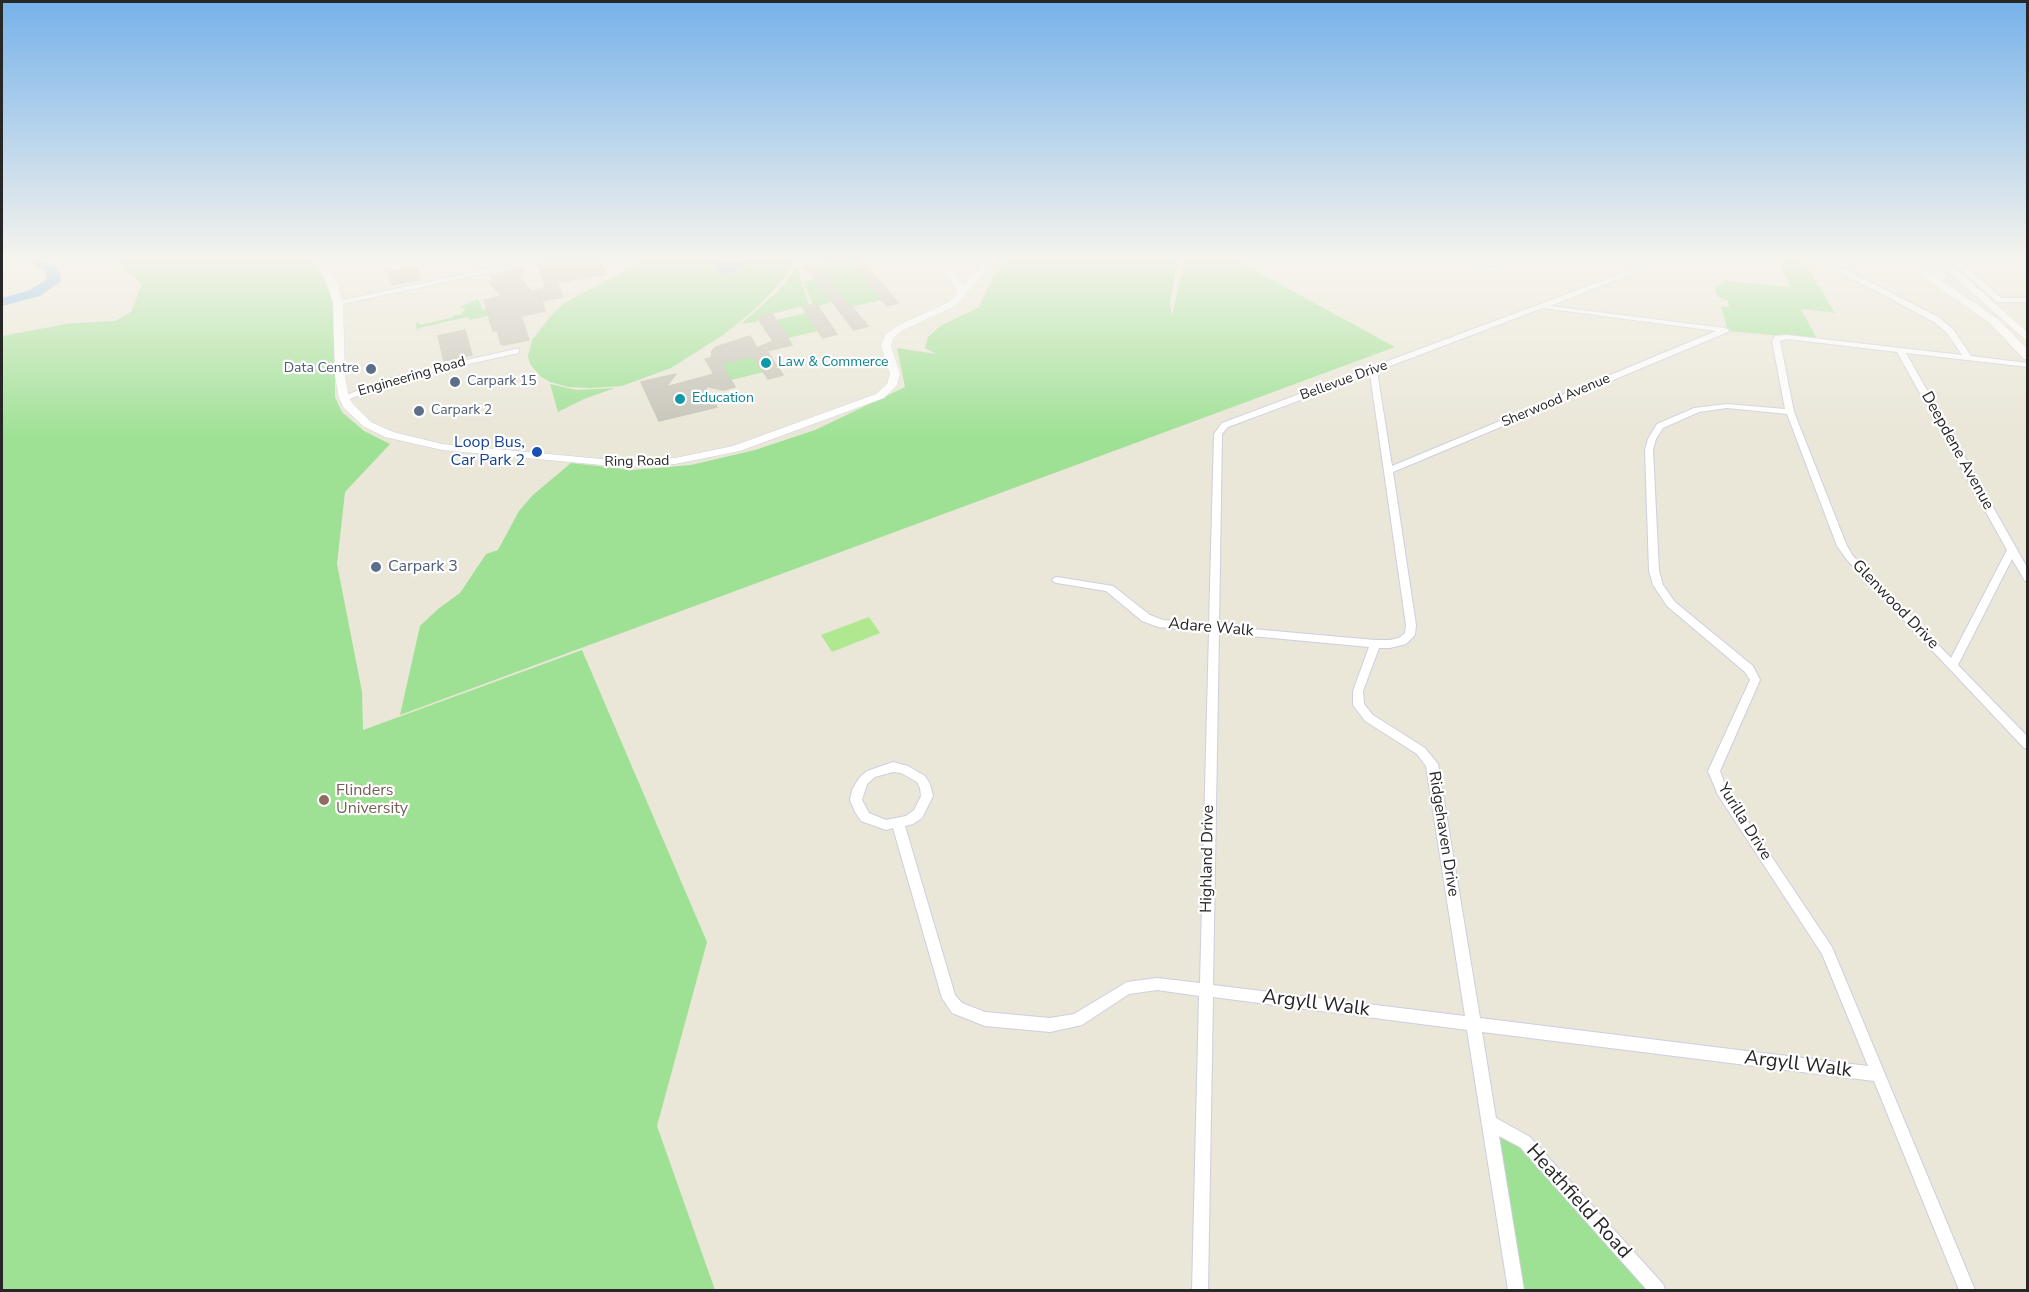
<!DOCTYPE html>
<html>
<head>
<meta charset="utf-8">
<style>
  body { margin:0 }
  #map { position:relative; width:2029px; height:1292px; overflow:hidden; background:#eae6d8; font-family:"Nunito Sans",sans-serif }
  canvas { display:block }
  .frame { position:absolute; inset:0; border:3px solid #272727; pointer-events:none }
</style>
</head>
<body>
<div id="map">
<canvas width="2029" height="1292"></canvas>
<div class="frame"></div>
</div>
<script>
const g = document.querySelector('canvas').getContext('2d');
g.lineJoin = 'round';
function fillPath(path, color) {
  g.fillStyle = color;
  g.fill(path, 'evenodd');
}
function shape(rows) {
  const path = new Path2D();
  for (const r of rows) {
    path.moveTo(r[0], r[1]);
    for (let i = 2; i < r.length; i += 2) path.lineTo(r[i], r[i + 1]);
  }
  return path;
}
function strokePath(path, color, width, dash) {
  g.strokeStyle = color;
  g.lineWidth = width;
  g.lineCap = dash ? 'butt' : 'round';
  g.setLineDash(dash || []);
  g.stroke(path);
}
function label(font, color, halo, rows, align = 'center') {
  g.font = font + ' "Nunito Sans",sans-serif';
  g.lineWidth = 4.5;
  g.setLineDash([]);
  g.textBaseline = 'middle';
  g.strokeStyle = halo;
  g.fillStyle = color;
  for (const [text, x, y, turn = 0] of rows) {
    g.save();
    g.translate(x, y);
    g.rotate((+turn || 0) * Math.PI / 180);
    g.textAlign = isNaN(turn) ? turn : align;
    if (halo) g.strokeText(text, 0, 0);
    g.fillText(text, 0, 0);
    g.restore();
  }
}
const green = shape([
  [112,258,311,258,321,273,332,298,335,311,335,397,342,412,364,431,390,444,345,492,337,564,362,692,363,730,582,650,707,942,657,1126,715,1290,2,1290,2,336,72,323,115,321,131,312,142,284],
  [649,258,798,258,776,288,753,311,723,335,671,368,622,386,590,388,568,387,550,382,540,376,530,364,528,356,532,340,550,317,564,303],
  [1011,258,1183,258,1178,260,1170,302,1172,316,1185,258,1232,258,1395,347,400,715,420,626,438,609,460,593,486,554,498,550,519,511,533,495,571,463,632,470,691,465,755,450,815,430,905,387,897,348,936,354,925,348,928,337,940,326,979,307,993,277],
  [1777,258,1802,258,1835,313,1801,309,1817,339,1728,331,1721,306,1729,307,1728,301,1718,297,1715,291,1717,286,1725,281,1790,287],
  [852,263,882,300,850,307,822,269],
  [797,267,809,305,758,317,757,322,741,324,779,290],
  [815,279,832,302,818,306,813,304,803,282],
  [478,299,483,310,529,304,487,313,488,316,470,320,468,317,419,328,417,331,416,323,418,322,420,325,454,317,454,315,460,315,465,310,460,307],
  [806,313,818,331,788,338,776,320],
  [753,356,764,372,731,380,721,364],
  [550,384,576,390,615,388,584,399,558,412],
  [1491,1123,1525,1142,1657,1290,1516,1290]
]);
const pitch = shape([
  [869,617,880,633,832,652,821,635]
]);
const water = shape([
  [719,258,767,258,723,274,718,271,716,267]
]);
const river = shape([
  [23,258,40,258,55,265,60,271,61,281,40,296,2,306,2,298,30,290,47,279,45,271,23,258]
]);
const building = shape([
  [558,258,599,258,606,274,557,283,563,297,542,301,545,311,521,316,529,340,504,345,501,344,497,330,493,331,484,300,501,296,490,283,495,281,490,276,525,267,519,277,531,291,546,288,537,264,558,258],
  [818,258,861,258,898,303,887,306,852,263,826,268,818,258],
  [818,264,850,307,852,307,868,326,854,330,805,267,818,264],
  [417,266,420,280,392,285,388,272,417,266],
  [816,304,837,334,823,338,802,307,816,304],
  [772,314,792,345,767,351,783,375,768,379,753,356,721,364,735,387,723,390,705,386,717,407,659,421,641,382,676,374,666,387,714,374,705,359,711,358,712,351,716,347,750,336,757,348,773,341,757,317,772,314],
  [465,330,472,355,444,361,438,336,465,330]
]);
const minor = shape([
  [541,258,556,258,338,305,334,303,338,301,541,258],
  [1453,258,1462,258,1471,265,1485,269,1500,266,1508,258,1515,258,1504,269,1485,273,1467,267,1453,258],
  [1663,258,1673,258,1550,306,1725,328,1729,330,1728,332,1393,472,1416,625,1415,635,1406,644,1390,648,1379,648,1363,691,1364,704,1373,715,1425,748,1438,764,1480,1018,1868,1066,1822,954,1718,795,1708,771,1750,680,1745,672,1667,606,1653,585,1649,571,1645,450,1648,439,1657,424,1694,408,1727,404,1785,409,1772,341,1775,336,1787,335,1962,355,1947,333,1934,322,1814,258,1823,258,1940,318,1953,329,1971,356,2028,363,2028,367,1906,353,2028,569,2028,582,2025,581,2012,559,1958,665,2028,737,2028,749,2024,748,1847,560,1837,546,1787,414,1727,408,1699,412,1663,428,1656,439,1653,450,1659,571,1663,585,1675,602,1753,666,1760,680,1720,771,1727,790,1832,947,1975,1290,1959,1290,1874,1081,1482,1032,1496,1118,1530,1137,1663,1284,1665,1290,1647,1290,1520,1147,1499,1136,1524,1290,1508,1290,1467,1030,1213,997,1208,1290,1192,1290,1199,996,1157,990,1129,994,1082,1025,1050,1032,985,1026,952,1013,942,998,893,828,886,830,861,821,855,812,850,800,852,790,859,778,867,771,893,762,908,766,925,776,930,784,933,796,922,818,913,824,905,826,955,995,962,1003,985,1012,1050,1018,1074,1014,1127,982,1157,978,1200,983,1209,632,1158,627,1142,621,1106,591,1057,583,1054,582,1052,580,1054,578,1057,577,1113,586,1150,615,1163,620,1209,625,1214,434,1222,423,1663,258],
  [1543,308,1716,331,1392,466,1377,371,1543,308],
  [1787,339,1897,352,2007,550,1951,658,1853,556,1847,546,1794,412,1780,341,1787,339],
  [1370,374,1406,625,1405,633,1399,638,1390,640,1375,640,1219,626,1222,434,1228,427,1370,374],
  [1219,633,1369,647,1353,691,1353,705,1365,721,1417,754,1426,766,1465,1016,1213,985,1219,633],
  [893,772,901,773,917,782,920,788,921,796,914,810,906,816,886,820,869,813,862,800,867,784,875,777,893,772],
  [1947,258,1955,258,2002,298,2028,298,2028,302,1997,302,1947,258],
  [516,349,519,349,519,353,432,372,383,386,347,400,344,400,340,398,377,382,430,368,516,349]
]);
const tertiary = shape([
  [314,258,323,258,337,283,343,303,345,376,349,398,353,404,371,422,393,432,442,444,623,461,675,458,733,446,876,394,887,384,890,374,881,346,885,335,897,326,949,302,957,293,957,289,945,271,947,269,953,269,964,285,990,258,999,258,955,306,903,330,893,338,891,346,900,374,897,385,884,398,740,451,675,464,623,467,442,450,385,437,363,426,344,408,339,398,335,376,333,303,327,283,314,258]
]);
const secondary = shape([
  [1896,258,1908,258,1940,280,1917,258,1928,258,1949,278,1941,280,1998,319,2028,350,2028,360,2024,359,1990,323,1896,258],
  [1933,258,1944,258,2028,333,2028,342,1933,258]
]);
const markers = [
  [766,363,6,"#0f9aa8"],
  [371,369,6,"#5c6f8a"],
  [455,382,6,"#5c6f8a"],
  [680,399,6,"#0f9aa8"],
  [419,411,6,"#5c6f8a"],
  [537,452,6,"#1a4fb4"],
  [376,567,6,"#5c6f8a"],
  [324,800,6,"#8d6e63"]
];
const farCulturenames = [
  ["Law & Commerce",778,363],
  ["Education",692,399]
];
const farServicenames = [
  ["Data Centre",359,369,"right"],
  ["Carpark 15",467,382],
  ["Carpark 2",431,411]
];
const farStreetnames = [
  ["Engineering Road",412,377,-16],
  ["Bellevue Drive",1344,381,-20],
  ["Sherwood Avenue",1556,401,-23],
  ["Ring Road",637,462,-1]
];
const transitNames = [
  ["Loop Bus,",525,443],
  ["Car Park 2",525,461]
];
const streetNames = [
  ["Deepdene Avenue",1957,451,61],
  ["Glenwood Drive",1895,605,46],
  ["Adare Walk",1211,628,5],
  ["Yurilla Drive",1744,822,58],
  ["Ridgehaven Drive",1443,834,81],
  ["Highland Drive",1208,859,-89]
];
const serviceNames = [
  ["Carpark 3",388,567]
];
const educationNames = [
  ["Flinders",336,791],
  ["University",336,809]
];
const nearStreetnames = [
  ["Argyll Walk",1316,1004,7],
  ["Argyll Walk",1798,1065,7],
  ["Heathfield Road",1578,1202,48]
];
fillPath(green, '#9ee194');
fillPath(pitch, '#b0e890');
fillPath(water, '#6baeec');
fillPath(river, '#6baeec');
fillPath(building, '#c5c2b8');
strokePath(building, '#c5c2b2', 1.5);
strokePath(minor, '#cecee0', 2);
strokePath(tertiary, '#cecee0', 1);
strokePath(secondary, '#cecee0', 1);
fillPath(minor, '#fff');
fillPath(tertiary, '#fff');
fillPath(secondary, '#fff');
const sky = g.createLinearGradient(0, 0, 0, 439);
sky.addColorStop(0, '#76b2ea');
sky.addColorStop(0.59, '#f6f4ed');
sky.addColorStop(1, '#f6f4ed00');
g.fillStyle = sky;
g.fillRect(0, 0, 2029, 439);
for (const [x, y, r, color] of markers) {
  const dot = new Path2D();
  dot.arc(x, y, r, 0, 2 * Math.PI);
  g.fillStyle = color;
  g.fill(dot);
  strokePath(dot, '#fff', 2);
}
label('14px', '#0d838f', '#fff', farCulturenames, 'left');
label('14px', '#4e5e75', '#fff', farServicenames, 'left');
label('14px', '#272727', '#fff', farStreetnames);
label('16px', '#164399', '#fff', transitNames, 'right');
label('16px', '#272727', '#fff', streetNames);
label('16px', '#4e5e75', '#fff', serviceNames, 'left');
label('16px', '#785e54', '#fff', educationNames, 'left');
label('20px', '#272727', '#fff', nearStreetnames);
</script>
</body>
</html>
